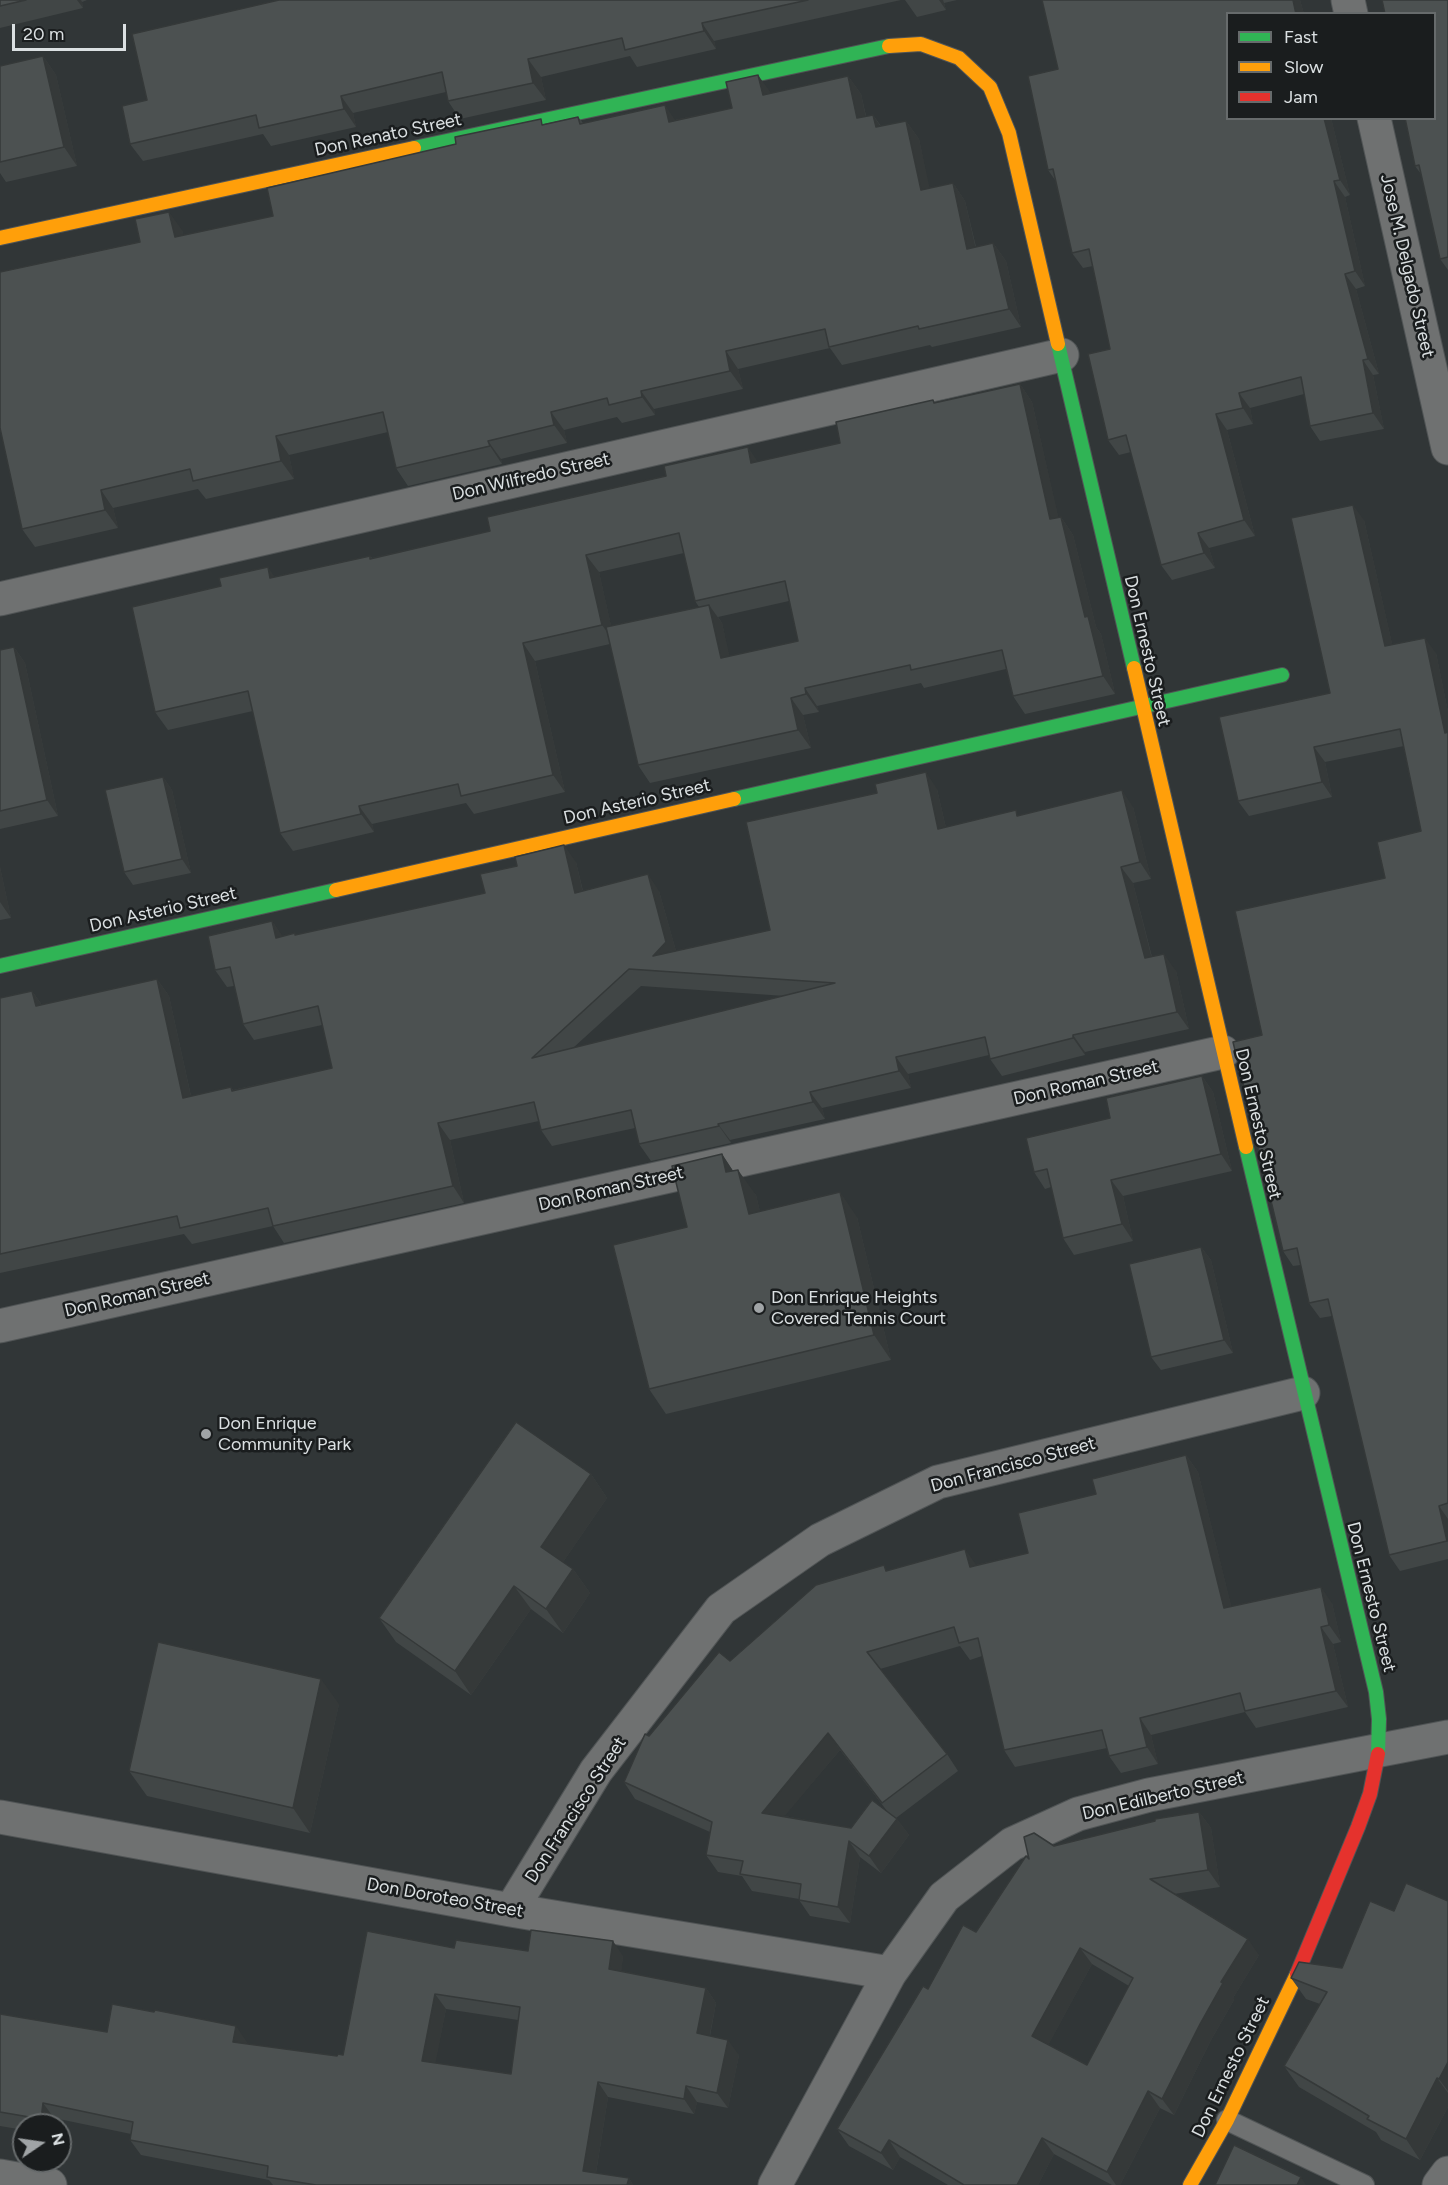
<!DOCTYPE html>
<html>
<head>
<meta charset="utf-8">
<style>
  body { margin:0 }
  #map { position:relative; width:1448px; height:2185px; overflow:hidden; background:#313637; font-family:Figtree,sans-serif }
  canvas { display:block }
  .legend { position:absolute; left:1226px; top:12px; width:210px; height:108px; box-sizing:border-box; background:#1a1d1e; border:2px solid #676b6c; margin:0; padding:8px 10px; list-style:none; font-size:18px; color:#dbe0e2 }
  .legend li { display:flex; align-items:center; gap:12px; height:30px }
  .legend b { width:30px; border:2px solid #676b6c }
  .north { position:absolute; left:12px; top:2113px; width:60px; height:60px; box-sizing:border-box; background:#1a1d1e; border:2px solid #676b6c; border-radius:50%; rotate:77deg; font-size:16px; font-weight:700; line-height:24px; text-align:center; color:#dbe0e2 }
  .north::after { content:''; display:block; margin:auto; width:21px; height:27px; background:#a0a4a6; clip-path:polygon(50% 0,100% 100%,50% 72%,0 100%) }
  .scale { position:absolute; left:12px; top:24px; width:114px; height:27px; box-sizing:border-box; border:3px solid #dbe0e2; border-top:0; padding-left:8px; font-size:18px; line-height:21px; white-space:nowrap; color:#dbe0e2; -webkit-text-stroke:4px #1a1d1e; paint-order:stroke }
</style>
</head>
<body>
<div id="map">
<canvas width="1448" height="2185"></canvas>
<ul class="legend">
<li><b style="height:8px;background:#30b455"></b>Fast</li>
<li><b style="height:8px;background:#ff9f0a"></b>Slow</li>
<li><b style="height:8px;background:#e5322d"></b>Jam</li>
</ul>
<div class="north">N</div>
<div class="scale">20 m</div>
</div>
<script>
const g = document.querySelector('canvas').getContext('2d');
g.lineJoin = 'round';
function shape(rows) {
  const path = new Path2D();
  for (const r of rows) {
    path.moveTo(r[0], r[1]);
    for (let i = 2; i < r.length; i += 2) path.lineTo(r[i], r[i + 1]);
  }
  return path;
}
function strokePath(path, color, width, dash) {
  g.strokeStyle = color;
  g.lineWidth = width;
  g.lineCap = dash ? 'butt' : 'round';
  g.setLineDash(dash || []);
  g.stroke(path);
}
function fillPath(path, color) {
  g.fillStyle = color;
  g.fill(path, 'evenodd');
}
function label(font, color, halo, rows, align = 'center') {
  g.font = font + ' Figtree,sans-serif';
  g.lineWidth = 5;
  g.setLineDash([]);
  g.textBaseline = 'middle';
  g.strokeStyle = halo;
  g.fillStyle = color;
  for (const [text, x, y, turn = 0] of rows) {
    g.save();
    g.translate(x, y);
    g.rotate((+turn || 0) * Math.PI / 180);
    g.textAlign = isNaN(turn) ? turn : align;
    if (halo) g.strokeText(text, 0, 0);
    g.fillText(text, 0, 0);
    g.restore();
  }
}
const lane = shape([
  [1227,2120,1364,2185]
]);
const street = shape([
  [1348,0,1351,14],
  [1374,118,1448,448],
  [0,599,1062,355],
  [0,1326,1223,1052],
  [0,1817,511,1910,890,1973],
  [511,1910,596,1771,721,1609,820,1540,938,1482,1303,1393],
  [0,2176,50,2185],
  [775,2185,890,1973,944,1897,1012,1844,1078,1814,1149,1795,1448,1737],
  [1439,2185,1448,2173]
]);
const fast = shape([
  [414,148,889,46],
  [1058,344,1134,668],
  [734,799,1282,675],
  [0,966,336,890],
  [1246,1147,1376,1692,1379,1719,1378,1754]
]);
const slow = shape([
  [889,46,921,44,959,58,990,87,1009,133,1058,344],
  [0,238,414,148],
  [1134,668,1246,1147],
  [336,890,734,799],
  [1190,2185,1227,2120,1297,1974]
]);
const jam = shape([
  [1297,1974,1358,1827,1370,1794,1378,1754]
]);
const wall = shape([
  [0,0,87,0,82,2,83,8,0,28],
  [279,0,901,0,714,41,716,49,637,67,630,56,541,77,546,100,460,119,448,101,446,92,353,113,356,127,271,146,263,134,143,161,130,144,147,100],
  [905,0,957,0,944,3,946,10,917,17],
  [1042,0,1300,0,1304,14,1227,14,1331,118,1350,195,1345,197,1365,286,1356,289,1379,374,1373,375,1384,429,1320,441,1310,426,1304,394,1250,408,1253,424,1227,430,1255,536,1209,548,1215,568,1172,580,1161,565,1131,452,1119,455,1108,440,1110,349,1093,266,1083,268,1072,253,1055,180,1048,170,1058,69],
  [1448,0,1448,270,1440,259,1421,174,1415,166,1434,118],
  [43,56,56,75,77,166,6,182,0,173,0,66],
  [848,76,861,94,866,116,873,115,881,126,906,121,919,139,929,188,953,183,965,201,976,247,993,243,1006,261,1021,327,932,347,930,345,842,365,830,348,738,369,743,389,654,409,655,415,622,423,617,417,564,430,567,443,501,459,502,464,408,486,396,468,388,432,289,455,294,479,206,499,198,489,113,508,118,528,35,547,22,529,140,242,182,230,183,235,273,216,544,124,578,117,583,123,675,120,732,108,771,93],
  [1020,384,1032,402,1058,517,1061,517,1073,535,1096,627,1101,634,1115,694,1025,714,1013,696,1006,669,924,688,921,683,817,706,819,712,803,715,811,748,650,783,638,765,610,644,535,661,565,792,474,814,466,803,372,824,374,832,293,851,280,833,253,711,168,730,155,712,370,556,372,558,490,531,758,462,840,443,933,400,935,403],
  [684,553,695,601,699,607,611,626,599,572],
  [789,601,798,641,729,656,722,623,718,617],
  [1364,520,1392,644,1436,653,1448,712,1448,1559,1400,1571,1389,1555,1332,1316,1320,1318,1309,1303,1301,1265,1293,1266,1283,1251,1262,1035,1421,831,1404,746,1325,762,1332,797,1249,816,1238,801,1330,693],
  [14,647,25,663,58,816,0,829,0,650],
  [163,777,172,790,191,873,133,885,124,872],
  [937,789,946,828,1019,815,1133,807,1151,879,1133,883,1152,957,1176,971,1189,1029,1085,1052,1085,1055,1002,1076,990,1059,989,1055,908,1074,911,1088,822,1108,825,1119,730,1140,731,1143,651,1161,639,1144,635,1128,552,1146,541,1130,539,1121,450,1140,464,1203,284,1243,273,1226,192,1244,184,1234,0,1273,0,998,32,991,42,1005,157,979,169,996,191,1096,231,1087,233,1090,332,1068,322,1025,254,1040,243,1024,234,986,227,987,215,970,272,921,282,936,296,935,485,893,576,862,583,891,659,891,676,951,770,930],
  [641,986,785,996,573,1048],
  [0,867,11,918,0,920],
  [1202,1076,1213,1092,1232,1171,1123,1196,1133,1241,1074,1255,1063,1238,1051,1187,1045,1189,1034,1172,1110,1118],
  [722,1154,733,1171,756,1195,760,1212,857,1217,891,1360,666,1414,649,1389,687,1227],
  [1201,1247,1211,1260,1233,1353,1161,1370,1151,1357],
  [1186,1455,1198,1472,1231,1606,1332,1603,1341,1642,1333,1644,1348,1707,1256,1728,1245,1712,1151,1735,1158,1764,1121,1773,1109,1756,1107,1748,1015,1767,1004,1750,982,1656,970,1660,960,1646,880,1669,947,1754,958,1771,896,1818,909,1835,881,1873,860,1857,850,1923,810,1916,799,1900,799,1899,752,1891,742,1876,718,1872,706,1855,710,1832,635,1799,624,1782,649,1736,730,1661,888,1570,976,1565,1028,1553,1096,1494],
  [840,1750,887,1811,851,1828,784,1816],
  [591,1474,607,1498,563,1562,573,1569,590,1593,563,1633,531,1609,471,1695,396,1642,379,1618],
  [339,1704,310,1833,147,1796,129,1771],
  [1199,1812,1211,1828,1220,1887,1174,1894,1259,1955,1233,1998,1234,2000,1211,2040,1174,2115,1160,2108,1120,2185,1112,2185,1054,2154,1038,2185,948,2185,900,2157,893,2170,849,2146,837,2129,928,1989,976,1932,1029,1859,1054,1846],
  [1092,1964,1129,1986,1087,2065,1048,2045],
  [1448,1901,1448,2107,1420,2160,1381,2140,1376,2132,1299,2087,1284,2066,1320,2004,1306,1999,1291,1978,1342,1968],
  [454,1948,623,1956,621,1971,706,1988,716,2003,710,2036,739,2055,728,2108,697,2102,694,2114,608,2097,596,2173,629,2178,633,2185,273,2185,269,2180,141,2155,130,2140,131,2134,54,2118,53,2125,24,2125,24,2130,0,2126,0,2014,107,2032,247,2042,246,2044,337,2056,343,2055],
  [446,2009,518,2020,511,2074,435,2063]
]);
const shadedWall = shape([
  [77,0,81,0,82,2,83,8],
  [939,0,943,0,944,3,946,10],
  [1293,0,1300,0,1304,14,1296,14],
  [702,23,714,41,716,49,704,31],
  [43,56,56,75,77,166,64,147],
  [528,59,541,77,546,100,533,83],
  [758,75,771,93,775,113,763,95],
  [848,76,861,94,870,137,857,118],
  [341,96,353,113,356,127,344,109],
  [665,105,677,123,669,122],
  [873,115,885,133,876,127],
  [1324,118,1331,118,1350,195,1340,180],
  [906,121,919,139,934,208,921,190],
  [1334,181,1345,197,1365,286,1355,271],
  [953,183,965,201,980,267,967,249],
  [169,212,182,230,188,255,175,237],
  [993,243,1006,261,1021,327,1009,309],
  [1345,274,1356,289,1379,374,1368,359],
  [726,351,738,369,743,389,730,371],
  [1363,360,1373,375,1384,429,1373,413],
  [1020,384,1032,402,1063,537,1050,519],
  [641,391,654,409,655,415,642,397],
  [1239,393,1250,408,1253,424,1243,408],
  [551,412,564,430,567,443,554,425],
  [1216,414,1227,430,1255,536,1244,520],
  [276,436,289,455,294,479,281,461],
  [488,441,501,459,502,464,490,446],
  [748,447,760,465,751,463],
  [101,490,113,508,118,528,105,510],
  [1353,505,1364,520,1396,661,1385,646],
  [1061,517,1073,535,1096,627,1101,634,1115,694,1103,676,1085,617],
  [1198,533,1209,548,1215,568,1204,553],
  [586,555,599,572,615,643,602,625],
  [268,567,280,585,270,578],
  [709,605,722,623,734,675,721,658],
  [1425,638,1436,653,1448,712,1448,738,1445,733],
  [523,643,535,661,565,792,553,775],
  [14,647,25,663,58,816,47,800],
  [805,688,817,706,819,712,806,694],
  [791,698,803,715,811,748,798,730],
  [1314,747,1325,762,1332,797,1322,782],
  [926,772,937,789,950,846,938,829],
  [163,777,172,790,191,873,182,859],
  [1122,790,1133,807,1151,879,1140,862],
  [359,806,372,824,374,832,361,814],
  [564,845,576,862,587,910,575,893],
  [0,867,11,918,0,902],
  [1121,867,1133,883,1156,975,1145,958],
  [648,874,659,891,678,958,653,956],
  [272,921,284,938,276,938],
  [1164,954,1176,971,1189,1029,1177,1012],
  [157,979,169,996,195,1115,183,1098],
  [32,991,44,1008,36,1006],
  [1073,1035,1085,1052,1085,1055,1073,1038],
  [896,1057,908,1074,911,1088,899,1071],
  [1202,1076,1213,1092,1232,1171,1221,1154],
  [810,1092,822,1108,825,1119,813,1102],
  [438,1123,450,1140,464,1203,453,1186],
  [718,1124,730,1140,731,1143,719,1126],
  [722,1154,739,1180,726,1172],
  [738,1170,756,1195,767,1240,749,1214],
  [1111,1180,1123,1196,1133,1241,1122,1224],
  [840,1192,857,1217,891,1360,874,1335],
  [1201,1247,1211,1260,1233,1353,1224,1340],
  [1186,1455,1198,1472,1236,1625,1224,1608],
  [591,1474,607,1498,557,1571,541,1547],
  [1439,1506,1448,1519,1448,1542,1447,1541],
  [965,1549,977,1566,970,1567],
  [573,1569,590,1593,563,1633,546,1609],
  [514,1586,531,1609,471,1695,455,1671],
  [1321,1587,1332,1603,1341,1642,1329,1625],
  [1321,1627,1333,1644,1348,1707,1336,1691],
  [321,1679,339,1704,310,1833,293,1808],
  [1140,1718,1151,1735,1158,1764,1147,1747],
  [828,1733,840,1750,774,1829,762,1813],
  [1199,1812,1211,1828,1220,1887,1208,1870],
  [897,1819,909,1835,881,1873,869,1856],
  [849,1841,860,1857,850,1923,838,1907],
  [1248,1939,1259,1955,1233,1998,1234,2000,1211,2040,1174,2115,1162,2099,1221,1982],
  [613,1941,623,1956,620,1984,609,1969],
  [1080,1948,1092,1964,1044,2053,1032,2036],
  [706,1988,716,2003,707,2049,697,2033],
  [435,1994,446,2009,433,2076,422,2061],
  [236,2026,247,2042,244,2057,233,2042],
  [728,2040,739,2055,728,2108,717,2093],
  [1448,2062,1448,2091,1439,2079],
  [1437,2078,1448,2093,1448,2107,1420,2160,1406,2139],
  [598,2082,608,2097,594,2185,583,2171],
  [686,2086,697,2102,694,2114,684,2099],
  [1148,2091,1160,2108,1120,2185,1116,2185,1107,2172],
  [43,2103,54,2118,53,2125,45,2125,41,2119],
  [1042,2138,1054,2154,1038,2185,1017,2185],
  [889,2140,900,2157,893,2170,881,2153],
  [1301,2177,1306,2185,1297,2185],
  [629,2178,633,2185,627,2185]
]);
const building = shape([
  [0,0,26,0,0,6,0,0],
  [279,0,808,0,702,23,704,31,625,50,622,38,528,59,533,83,448,101,442,72,341,96,344,109,259,128,256,115,130,144,122,106,147,100,132,34,279,0],
  [1042,0,1293,0,1296,14,1227,14,1227,118,1324,118,1340,180,1334,181,1355,271,1345,274,1368,359,1363,360,1373,413,1310,426,1301,377,1239,393,1243,408,1216,414,1244,520,1198,533,1204,553,1161,565,1126,435,1108,440,1088,354,1110,349,1089,249,1072,253,1053,169,1048,170,1028,76,1058,69,1042,0],
  [1382,0,1448,0,1448,257,1440,259,1419,165,1415,166,1405,118,1434,118,1434,14,1385,14,1382,0],
  [43,56,64,147,0,162,0,66,43,56],
  [758,75,763,95,848,76,857,118,873,115,876,127,906,121,921,190,953,183,967,249,993,243,1009,309,919,329,918,326,829,347,825,329,726,351,730,371,641,391,642,397,609,405,607,398,551,412,554,425,488,441,490,446,396,468,383,412,276,436,281,461,193,481,190,469,101,490,105,510,22,529,0,428,0,272,140,242,135,219,169,212,175,237,273,216,267,188,456,144,455,137,541,119,542,125,578,117,580,124,665,105,669,122,732,108,726,82,758,75],
  [1020,384,1050,519,1061,517,1085,617,1088,616,1103,676,1013,696,1002,650,911,670,910,665,805,688,806,694,791,698,798,730,638,765,606,627,709,605,721,658,798,641,785,581,695,601,679,533,586,555,602,625,523,643,553,775,461,796,458,784,359,806,361,814,280,833,248,691,155,712,132,607,221,586,219,578,268,567,270,578,370,556,370,559,490,531,487,517,666,476,664,466,748,447,751,463,840,443,836,422,933,400,934,403,1020,384],
  [1353,505,1385,646,1425,638,1445,733,1448,732,1448,1503,1439,1506,1447,1541,1389,1555,1328,1299,1309,1303,1297,1248,1283,1251,1233,1042,1262,1035,1235,911,1385,878,1377,842,1421,831,1400,729,1314,747,1322,782,1238,801,1219,717,1330,693,1291,518,1353,505],
  [14,647,47,800,0,811,0,650,14,647],
  [926,772,938,829,1016,810,1017,816,1122,790,1140,862,1121,867,1145,958,1164,954,1177,1012,1073,1035,1073,1038,990,1059,985,1037,896,1057,899,1071,810,1092,813,1102,718,1124,719,1126,639,1144,631,1110,541,1130,534,1102,438,1123,453,1186,273,1226,268,1208,180,1228,177,1216,0,1254,0,998,32,991,36,1006,157,979,183,1098,231,1087,232,1091,332,1068,318,1006,243,1024,230,967,215,970,208,936,272,921,276,938,295,933,295,935,485,893,480,874,517,866,515,857,564,845,575,893,648,874,666,942,653,956,770,930,746,822,877,793,875,784,926,772],
  [629,969,835,983,532,1058,629,969],
  [163,777,182,859,124,872,105,790,163,777],
  [1202,1076,1221,1154,1111,1180,1122,1224,1063,1238,1047,1169,1034,1172,1026,1138,1110,1118,1106,1098,1202,1076],
  [722,1154,726,1172,738,1170,749,1214,840,1192,874,1335,649,1389,613,1245,687,1227,672,1166,722,1154],
  [1201,1247,1224,1340,1151,1357,1129,1264,1201,1247],
  [516,1422,591,1474,541,1547,573,1569,546,1609,514,1586,455,1671,379,1618,516,1422],
  [1186,1455,1224,1608,1321,1587,1329,1625,1321,1627,1336,1691,1245,1711,1240,1693,1140,1718,1147,1747,1109,1756,1102,1730,1004,1750,978,1638,959,1643,954,1627,867,1652,947,1754,882,1803,828,1733,762,1813,851,1828,872,1800,897,1819,869,1856,849,1841,838,1907,799,1900,801,1884,740,1874,743,1861,706,1855,712,1822,624,1782,645,1734,649,1736,719,1652,730,1661,816,1585,884,1565,886,1571,965,1549,970,1567,1028,1553,1018,1513,1096,1494,1092,1479,1186,1455],
  [158,1642,321,1679,293,1808,129,1771,158,1642],
  [1199,1812,1208,1870,1150,1879,1248,1939,1221,1982,1223,1983,1200,2024,1162,2099,1148,2091,1107,2172,1042,2138,1017,2185,964,2185,889,2140,881,2153,837,2129,923,1986,928,1989,963,1925,976,1932,1026,1856,1029,1859,1024,1837,1034,1833,1054,1846,1155,1821,1155,1819,1199,1812],
  [1080,1948,1133,1978,1087,2065,1032,2036,1080,1948],
  [1406,1883,1448,1901,1448,2062,1439,2079,1437,2078,1406,2139,1367,2119,1369,2116,1284,2066,1327,1992,1291,1978,1299,1962,1342,1968,1370,1901,1394,1911,1406,1883],
  [531,1930,613,1941,609,1969,706,1988,697,2033,728,2040,717,2093,686,2086,684,2099,598,2082,583,2171,629,2178,627,2185,316,2185,267,2177,268,2166,130,2140,133,2122,43,2103,41,2119,0,2112,0,2014,107,2032,112,2004,154,2012,155,2010,236,2026,233,2042,337,2056,338,2054,343,2055,367,1931,454,1948,456,1940,528,1951,531,1930],
  [435,1994,520,2007,511,2074,422,2061,435,1994],
  [1234,2145,1301,2177,1297,2185,1215,2185,1234,2145]
]);
const markers = [
  [759,1308,6,"#a0a4a6"],
  [206,1434,6,"#a0a4a6"]
];
const streetNames = [
  ["Don Renato Street",388,135,-12],
  ["Jose M. Delgado Street",1407,266,77],
  ["Don Wilfredo Street",531,477,-13],
  ["Don Ernesto Street",1147,651,77],
  ["Don Asterio Street",637,802,-13],
  ["Don Asterio Street",163,910,-13],
  ["Don Roman Street",1086,1083,-13],
  ["Don Ernesto Street",1258,1124,77],
  ["Don Roman Street",611,1189,-13],
  ["Don Roman Street",137,1295,-13],
  ["Don Francisco Street",1013,1465,-15],
  ["Don Ernesto Street",1371,1597,76],
  ["Don Edilberto Street",1163,1796,-13],
  ["Don Francisco Street",576,1810,-57],
  ["Don Doroteo Street",445,1898,10],
  ["Don Ernesto Street",1231,2067,-64]
];
const poiNames = [
  ["Don Enrique Heights",771,1298],
  ["Covered Tennis Court",771,1319],
  ["Don Enrique",218,1424],
  ["Community Park",218,1445]
];
strokePath(lane, '#505455', 22);
strokePath(street, '#505455', 35);
strokePath(fast, '#505455', 16);
strokePath(slow, '#505455', 16);
strokePath(jam, '#505455', 16);
strokePath(lane, '#6f7171', 20);
strokePath(street, '#6f7171', 33);
strokePath(fast, '#30b455', 14);
strokePath(slow, '#ff9f0a', 14);
strokePath(jam, '#e5322d', 14);
fillPath(wall, '#414646');
fillPath(shadedWall, '#353939');
fillPath(building, '#4c5151');
strokePath(building, '#353939', 1.5);
for (const [x, y, r, color] of markers) {
  const dot = new Path2D();
  dot.arc(x, y, r, 0, 2 * Math.PI);
  g.fillStyle = color;
  g.fill(dot);
  strokePath(dot, '#1a1d1e', 2);
}
label('18px', '#dbe0e2', '#1a1d1e', streetNames);
label('18px', '#dbe0e2', '#1a1d1e', poiNames, 'left');
</script>
</body>
</html>
